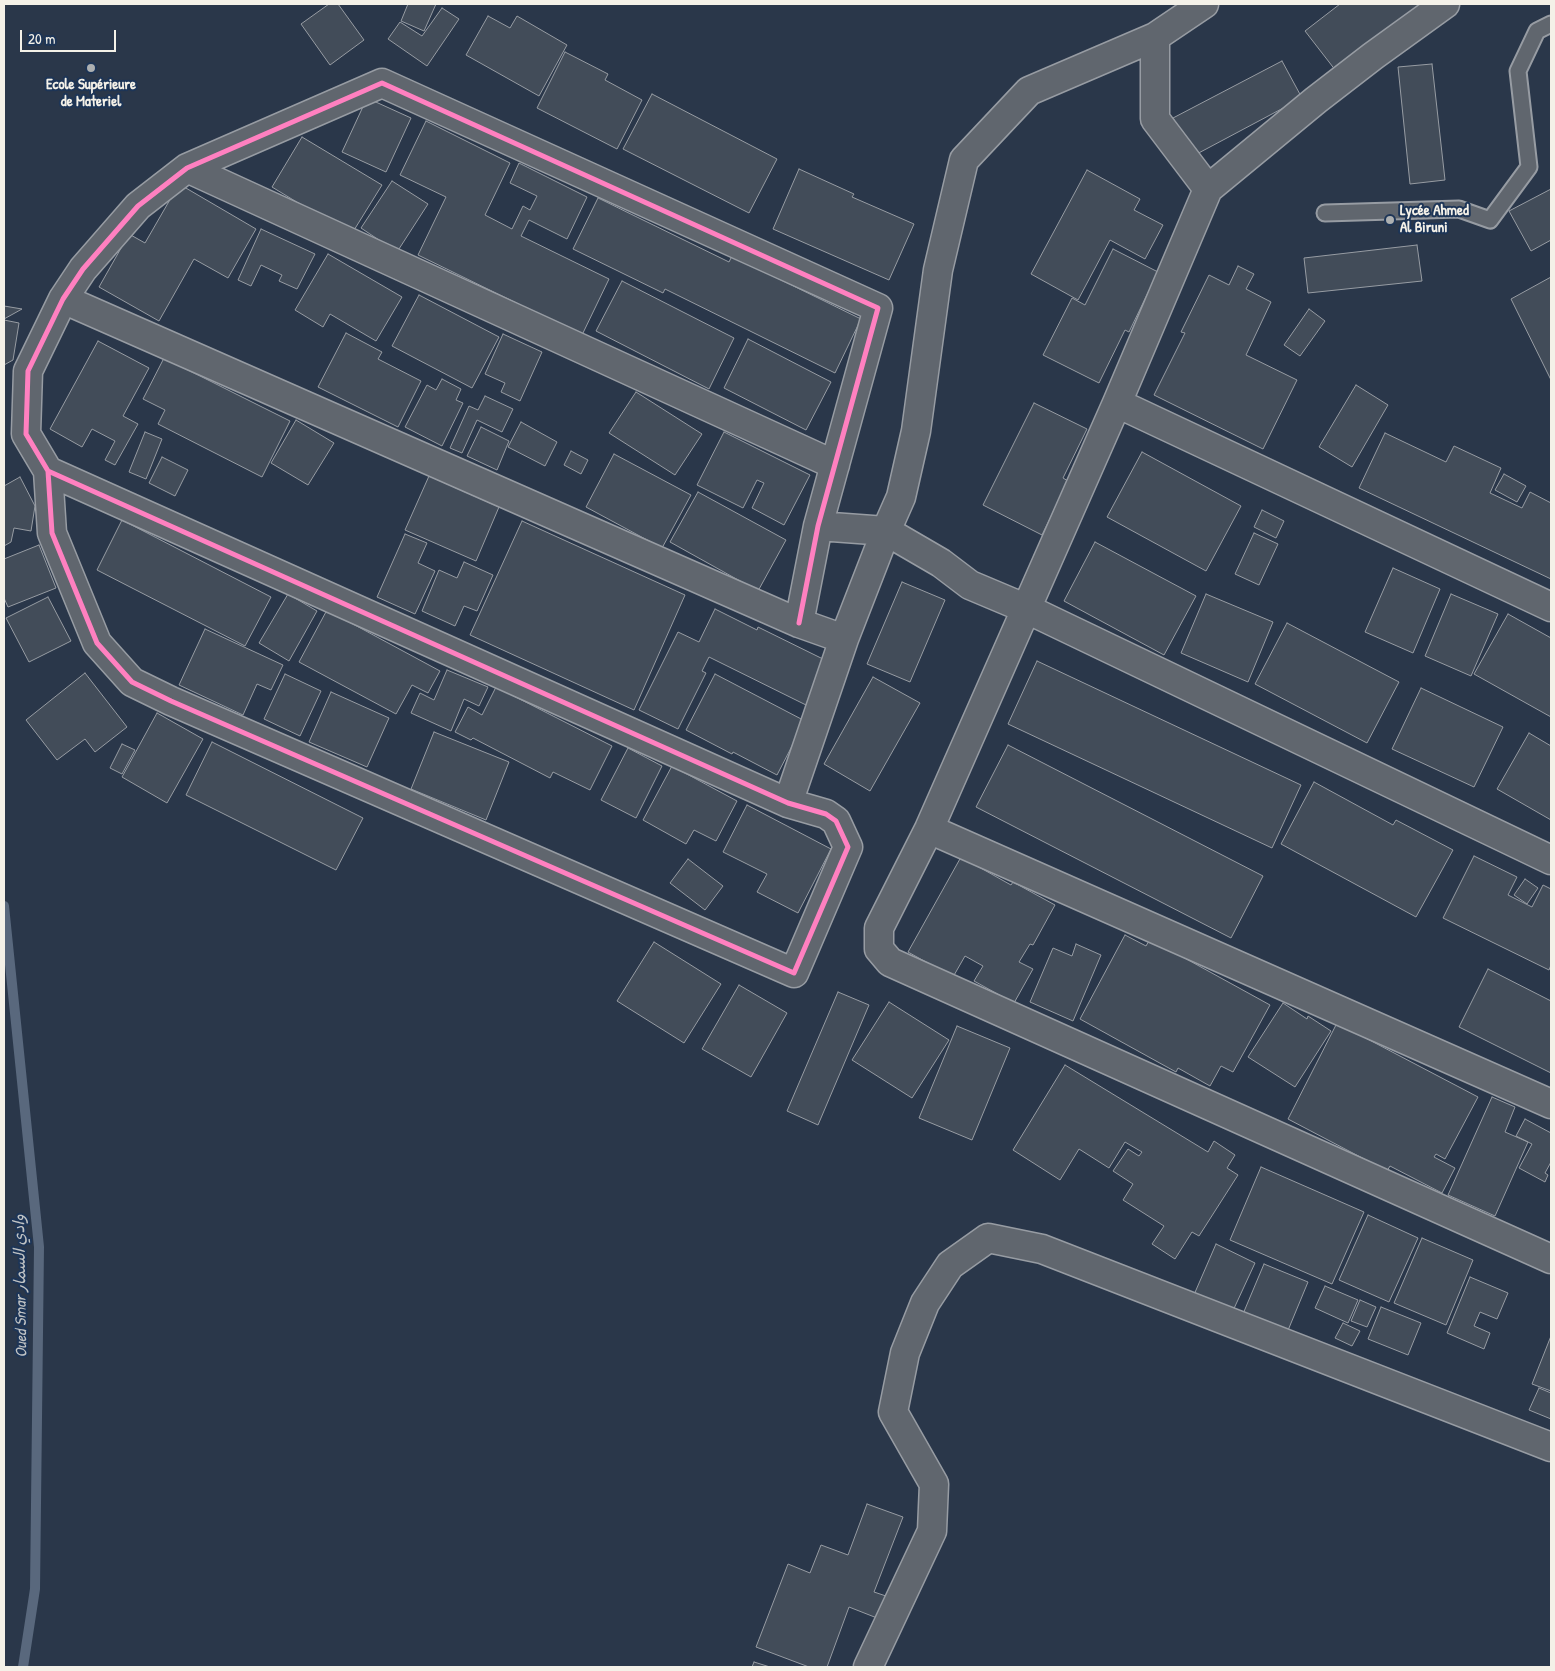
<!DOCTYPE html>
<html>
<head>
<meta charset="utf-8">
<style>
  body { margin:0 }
  #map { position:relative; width:1555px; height:1671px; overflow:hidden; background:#2a374a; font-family:"Patrick Hand",sans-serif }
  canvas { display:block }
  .frame { position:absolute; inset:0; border:5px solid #f4f1e8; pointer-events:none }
  .scale { position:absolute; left:20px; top:30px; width:96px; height:22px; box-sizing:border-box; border:2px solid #f4f1e8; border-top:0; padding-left:6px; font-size:15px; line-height:18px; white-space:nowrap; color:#f4f1e8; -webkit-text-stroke:4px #1d3557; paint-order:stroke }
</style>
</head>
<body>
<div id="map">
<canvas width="1555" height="1671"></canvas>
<div class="frame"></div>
<div class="scale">20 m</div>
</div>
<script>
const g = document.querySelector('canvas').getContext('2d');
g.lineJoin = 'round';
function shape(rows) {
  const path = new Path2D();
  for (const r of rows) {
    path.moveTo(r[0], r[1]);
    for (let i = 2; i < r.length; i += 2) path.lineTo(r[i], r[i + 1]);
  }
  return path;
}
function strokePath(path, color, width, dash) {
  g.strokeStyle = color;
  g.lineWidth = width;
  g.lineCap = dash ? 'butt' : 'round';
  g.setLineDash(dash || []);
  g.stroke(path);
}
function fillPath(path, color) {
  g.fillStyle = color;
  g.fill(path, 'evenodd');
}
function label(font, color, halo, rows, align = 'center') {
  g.font = font + ' "Patrick Hand","Playpen Sans Arabic",sans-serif';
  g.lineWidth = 4;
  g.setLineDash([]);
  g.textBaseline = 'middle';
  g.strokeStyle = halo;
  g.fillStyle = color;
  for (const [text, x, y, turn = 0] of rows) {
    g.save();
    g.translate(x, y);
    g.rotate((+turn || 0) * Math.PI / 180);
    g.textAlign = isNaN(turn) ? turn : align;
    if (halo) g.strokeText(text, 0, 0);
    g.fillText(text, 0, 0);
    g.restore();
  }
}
const stream = shape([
  [4,906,39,1247,35,1589,23,1667]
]);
const building = shape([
  [329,4,338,4,364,40,330,65,301,24,329,4],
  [408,4,436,4,424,31,401,21,408,4],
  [1340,4,1422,4,1336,71,1305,31,1340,4],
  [442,8,459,19,427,66,388,39,400,22,422,36,442,8],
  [488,16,510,28,517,16,567,45,539,96,466,55,488,16],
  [565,52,608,74,605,80,642,100,617,149,537,108,565,52],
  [1282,61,1302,98,1193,156,1173,118,1282,61],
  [1432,64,1445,180,1410,184,1398,67,1432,64],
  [652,94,777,159,749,213,623,149,652,94],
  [367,98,411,118,386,172,342,152,367,98],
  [426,121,510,163,485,215,512,229,523,206,530,210,537,196,510,183,519,163,587,197,567,239,529,220,521,236,609,279,582,335,418,255,446,197,400,175,426,121],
  [302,137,382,185,351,235,272,187,302,137],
  [799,169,854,194,852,197,914,224,889,280,773,229,799,169],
  [1087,170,1140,199,1134,210,1163,225,1145,259,1110,240,1078,300,1031,274,1087,170],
  [392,181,428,204,397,252,361,228,392,181],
  [179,184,256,229,228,278,194,259,159,321,99,287,129,234,145,243,179,184],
  [1551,189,1551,240,1531,251,1509,211,1551,189],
  [598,198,729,262,732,256,861,319,835,373,665,289,663,293,573,249,598,198],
  [261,229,315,254,297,289,279,281,282,275,261,265,251,286,238,280,261,229],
  [1417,245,1422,281,1308,293,1304,258,1417,245],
  [1113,249,1158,272,1129,332,1125,330,1099,383,1043,355,1072,298,1085,305,1113,249],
  [328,254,402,297,376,341,330,314,323,327,295,310,328,254],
  [1238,266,1254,274,1246,289,1271,302,1246,355,1297,380,1263,449,1154,395,1185,333,1181,332,1209,275,1229,285,1238,266],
  [1551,277,1551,380,1511,299,1551,277],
  [622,281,734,338,709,389,596,331,622,281],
  [419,295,499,337,472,388,392,346,419,295],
  [4,306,22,309,4,319,4,306],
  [1309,309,1325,321,1300,356,1284,345,1309,309],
  [4,320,19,323,13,360,4,365,4,320],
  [346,333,382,352,378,359,421,381,398,427,318,387,346,333],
  [503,334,542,352,520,401,501,392,505,383,485,374,503,334],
  [748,339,831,382,806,430,724,388,748,339],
  [98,341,149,368,123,416,138,424,115,465,105,460,115,441,92,429,82,447,50,429,98,341],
  [164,358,290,421,262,477,158,424,165,410,143,399,164,358],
  [442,379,461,389,456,400,463,403,442,446,405,427,427,385,436,390,442,379],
  [1356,385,1388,405,1352,467,1319,447,1356,385],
  [636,392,702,434,675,475,609,433,636,392],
  [485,396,513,409,502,432,477,420,462,453,450,448,469,406,478,410,485,396],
  [1034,403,1087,429,1063,478,1068,481,1042,535,983,505,1034,403],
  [296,420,334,443,308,485,271,463,296,420],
  [521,422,557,442,545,466,508,447,521,422],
  [481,427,509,441,497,470,467,456,481,427],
  [145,432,162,439,146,479,129,472,145,432],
  [724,432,810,475,784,525,752,508,764,483,757,480,743,508,697,485,724,432],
  [1385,433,1446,462,1454,446,1501,468,1490,493,1522,508,1530,492,1551,503,1551,579,1359,488,1385,433],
  [571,451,588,460,581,474,564,465,571,451],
  [1142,452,1241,506,1206,571,1107,517,1142,452],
  [614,454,691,495,662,548,586,507,614,454],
  [162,457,188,470,175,496,149,483,162,457],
  [1504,474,1526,486,1517,502,1495,490,1504,474],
  [429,476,499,507,476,561,405,530,429,476],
  [20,477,35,506,31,531,14,528,11,542,4,546,4,486,20,477],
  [698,492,786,540,758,591,670,542,698,492],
  [1262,510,1284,521,1276,538,1254,527,1262,510],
  [122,520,271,597,245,646,97,570,122,520],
  [522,521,685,595,634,710,470,635,522,521],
  [1254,533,1278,544,1259,585,1235,574,1254,533],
  [405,534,427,543,418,563,435,571,415,614,377,597,405,534],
  [1095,542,1196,596,1164,655,1064,601,1095,542],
  [39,545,56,588,8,607,4,598,4,559,39,545],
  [464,562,493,575,477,611,464,606,455,626,422,611,439,570,457,578,464,562],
  [1393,568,1440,589,1413,653,1365,632,1393,568],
  [902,582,945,600,910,682,867,664,902,582],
  [288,594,317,611,289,661,259,643,288,594],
  [1206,594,1273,622,1248,682,1181,653,1206,594],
  [1451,594,1498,614,1471,676,1425,656,1451,594],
  [48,597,71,641,29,662,6,618,48,597],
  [715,609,757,630,758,627,827,661,806,705,709,657,702,671,706,673,678,729,639,710,678,632,699,642,715,609],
  [327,610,440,671,428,693,412,685,396,714,299,662,327,610],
  [1508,614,1551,638,1551,717,1474,674,1508,614],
  [1287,623,1399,682,1367,743,1255,684,1287,623],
  [205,629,283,665,271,690,257,684,243,715,179,685,205,629],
  [1037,661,1301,785,1272,848,1008,724,1037,661],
  [447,670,488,687,479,706,464,699,451,731,411,713,420,693,434,700,447,670],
  [85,673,127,727,95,752,85,739,57,760,26,720,85,673],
  [285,674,321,691,300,736,264,719,285,674],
  [715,674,805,721,777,775,733,752,732,754,686,730,715,674],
  [873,677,920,703,870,791,824,764,873,677],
  [496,687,612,746,590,790,553,772,550,778,473,738,471,740,455,732,468,707,482,715,496,687],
  [1421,688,1503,727,1474,787,1392,749,1421,688],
  [331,692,389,718,367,767,309,742,331,692],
  [157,713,203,739,167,803,122,777,157,713],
  [434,732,509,762,486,820,411,789,434,732],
  [1529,733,1551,746,1551,820,1497,789,1529,733],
  [212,742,363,818,336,870,186,795,212,742],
  [122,744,135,750,122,774,110,768,122,744],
  [1008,745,1263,876,1231,938,976,807,1008,745],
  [628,748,662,766,636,818,601,800,628,748],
  [672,766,737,801,716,841,694,830,686,844,643,820,672,766],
  [1314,782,1393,825,1396,820,1453,850,1416,917,1281,844,1314,782],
  [747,805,831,849,798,913,757,892,767,874,723,852,747,805],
  [1474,856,1517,877,1508,895,1532,907,1543,885,1551,889,1551,965,1549,970,1443,918,1474,856],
  [961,857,1011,885,1013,882,1055,905,1033,945,1030,944,1019,962,1033,969,1014,1003,974,981,983,966,965,956,953,977,908,952,961,857],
  [688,859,723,886,705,910,670,883,688,859],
  [1525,879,1538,888,1527,904,1514,895,1525,879],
  [1125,935,1146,946,1150,939,1270,1005,1233,1072,1221,1066,1210,1086,1178,1068,1176,1072,1080,1019,1125,935],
  [654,942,721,984,684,1043,617,1001,654,942],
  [1076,944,1101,955,1073,1021,1030,1002,1053,948,1072,956,1076,944],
  [1488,969,1551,1001,1551,1073,1459,1027,1488,969],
  [739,985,787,1013,751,1077,702,1049,739,985],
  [838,992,869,1005,818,1125,787,1111,838,992],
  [889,1002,949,1040,912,1098,852,1060,889,1002],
  [1283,1003,1307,1019,1308,1016,1331,1031,1295,1087,1248,1057,1283,1003],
  [1337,1023,1478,1097,1445,1159,1436,1154,1434,1157,1455,1168,1442,1193,1390,1166,1387,1171,1288,1119,1337,1023],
  [957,1026,1010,1048,972,1140,919,1118,957,1026],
  [1065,1065,1208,1152,1214,1141,1235,1155,1227,1168,1238,1175,1199,1236,1192,1232,1175,1259,1152,1244,1164,1226,1123,1200,1133,1184,1113,1171,1128,1149,1139,1156,1142,1152,1125,1142,1109,1168,1079,1149,1060,1180,1013,1150,1065,1065],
  [1492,1097,1515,1107,1505,1132,1528,1142,1495,1216,1448,1195,1492,1097],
  [1525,1119,1551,1133,1551,1162,1545,1173,1548,1175,1545,1182,1519,1168,1532,1144,1516,1136,1525,1119],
  [1261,1167,1364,1212,1332,1284,1230,1240,1261,1167],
  [1368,1215,1418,1238,1389,1302,1339,1280,1368,1215],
  [1422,1238,1473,1260,1446,1325,1394,1303,1422,1238],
  [1216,1244,1255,1263,1231,1315,1193,1297,1216,1244],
  [1264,1264,1308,1282,1284,1340,1240,1321,1264,1264],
  [1470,1277,1508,1293,1497,1319,1480,1312,1474,1326,1490,1333,1484,1349,1447,1333,1470,1277],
  [1325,1286,1358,1300,1348,1323,1315,1308,1325,1286],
  [1360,1300,1376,1307,1367,1327,1351,1321,1360,1300],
  [1381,1307,1421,1323,1408,1355,1368,1339,1381,1307],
  [1343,1323,1360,1331,1352,1346,1335,1338,1343,1323],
  [1551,1336,1551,1391,1532,1384,1551,1336],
  [1539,1388,1551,1393,1551,1419,1529,1410,1539,1388],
  [867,1504,903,1517,874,1592,886,1596,877,1618,849,1607,827,1667,809,1667,756,1647,788,1564,810,1573,821,1545,848,1555,867,1504],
  [754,1662,770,1667,752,1667,754,1662]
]);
const lane = shape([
  [1325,213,1459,209,1490,220,1529,167,1518,71,1537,31,1551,24]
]);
const street = shape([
  [1204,4,1155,37,1155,119,1208,189],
  [1445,4,1373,56,1316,100,1208,189,1117,403,929,829,879,928,879,949,890,962,1551,1259],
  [187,168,835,465],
  [63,299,799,623,844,639],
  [1117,403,1551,607],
  [48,471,788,803,826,814,836,821,848,847,794,973,171,701,132,682,97,643,52,533,48,471,26,434,28,371,63,299,83,269,138,206,187,168,382,83,878,308,818,526,799,623],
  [818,526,886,531,941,563,970,585,1027,609,1551,860],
  [788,803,844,639,886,531,901,497,916,431,938,270,964,160,1029,91,1155,37],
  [929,829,1551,1104],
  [868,1667,932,1531,934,1484,893,1412,905,1353,925,1303,950,1265,988,1238,1042,1249,1551,1447]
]);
const cycleway = shape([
  [48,471,788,803,826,814,836,821,848,847,794,973,171,701,132,682,97,643,52,533,48,471,26,434,28,371,63,299,83,269,138,206,187,168,382,83,878,308,818,526,799,623]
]);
const markers = [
  [91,68,5,"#adb0b1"],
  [1390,220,5,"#adb0b1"]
];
const poiNames = [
  ["Ecole Supérieure",91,85],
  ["de Materiel",91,102],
  ["Lycée Ahmed",1400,211,"left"],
  ["Al Biruni",1400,228,"left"]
];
const waterNames = [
  ["Oued Smar وادي السمار",21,1286,-91]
];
strokePath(stream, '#59687d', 10);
fillPath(building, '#424c59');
strokePath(building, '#979ca3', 1);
strokePath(lane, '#979ca3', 19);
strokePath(street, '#979ca3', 31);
strokePath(lane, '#60666e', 15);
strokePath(street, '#60666e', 28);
strokePath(cycleway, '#ff80c0', 5);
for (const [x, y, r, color] of markers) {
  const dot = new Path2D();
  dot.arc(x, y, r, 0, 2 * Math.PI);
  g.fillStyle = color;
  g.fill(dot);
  strokePath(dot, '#1d3557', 2);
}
label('bold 15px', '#f4f1e8', '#1d3557', poiNames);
label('italic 16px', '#c0c3c4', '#1d3557', waterNames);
</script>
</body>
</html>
